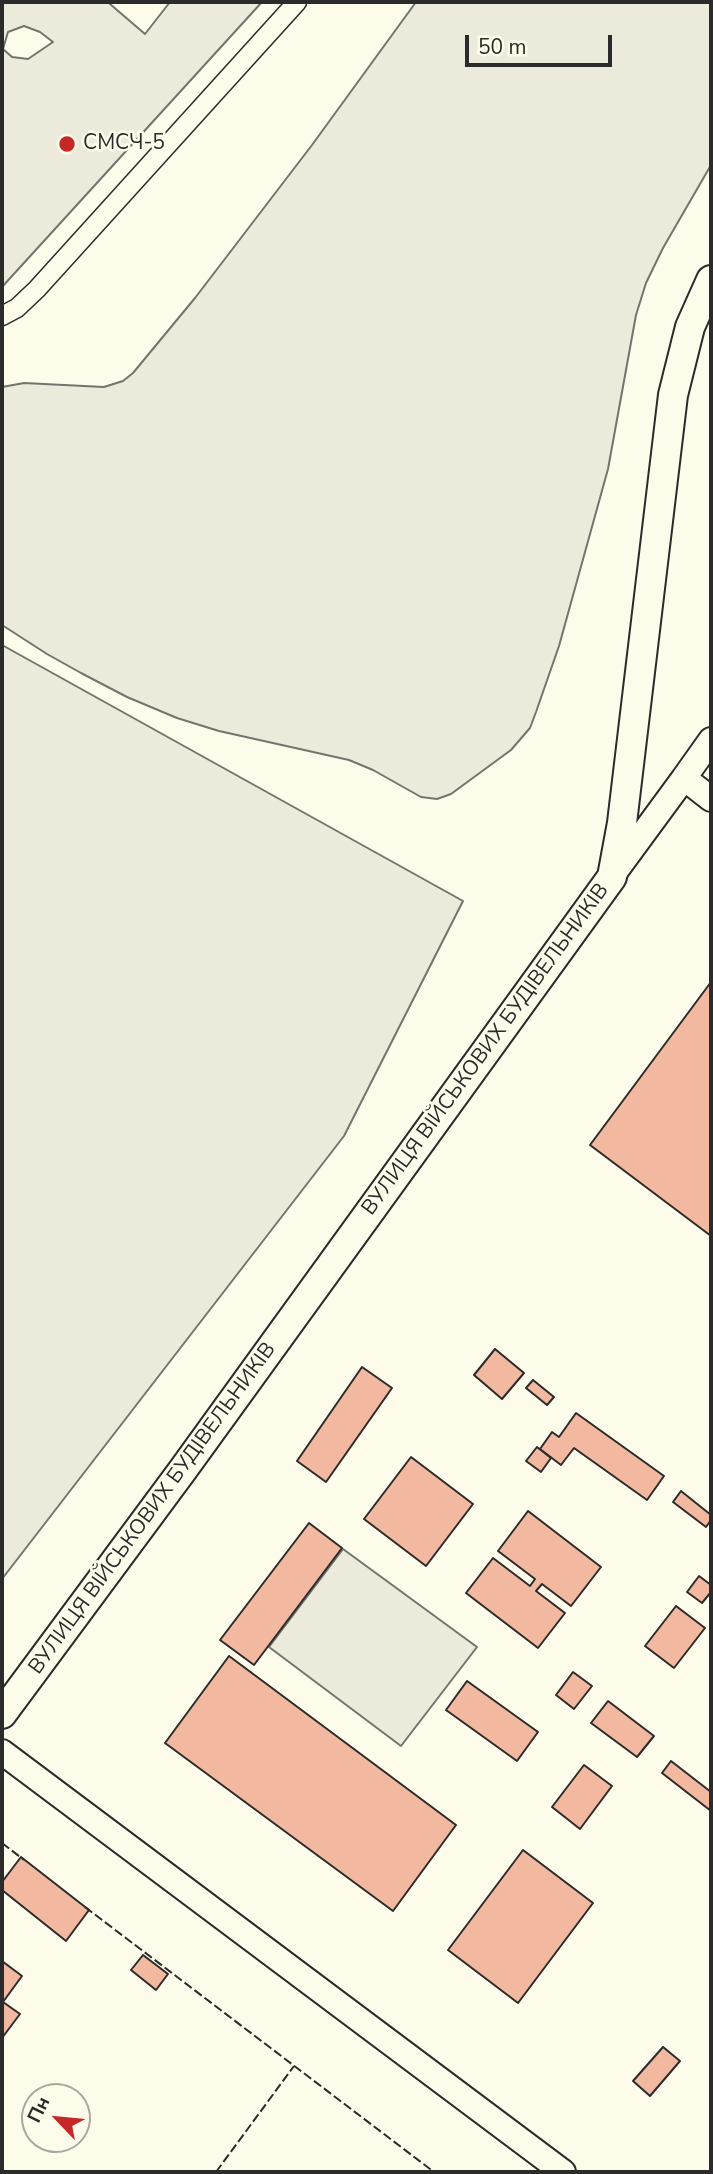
<!DOCTYPE html>
<html>
<head>
<meta charset="utf-8">
<style>
  body { margin:0 }
  #map { position:relative; width:713px; height:2174px; overflow:hidden; background:#fdfbea; font-family:"Nunito Sans",sans-serif }
  canvas { display:block }
  .frame { position:absolute; inset:0; border:4px solid #2b2b2b; pointer-events:none }
  .north { position:absolute; left:21px; top:2083px; width:70px; height:70px; box-sizing:border-box; background:#fdfbea; border:2px solid #a9a89e; border-radius:50%; rotate:296deg; font-size:19px; font-weight:700; line-height:28px; text-align:center; color:#2b2b2b }
  .north::after { content:''; display:block; margin:auto; width:24px; height:32px; background:#c62828; clip-path:polygon(50% 0,100% 100%,50% 72%,0 100%) }
  .scale { position:absolute; left:465px; top:35px; width:147px; height:32px; box-sizing:border-box; border:4px solid #2b2b2b; border-top:0; padding-left:9px; font-size:21px; line-height:24px; white-space:nowrap; color:#2b2b2b; -webkit-text-stroke:5px #fdfbea; paint-order:stroke }
</style>
</head>
<body>
<div id="map">
<canvas width="713" height="2174"></canvas>
<div class="frame"></div>
<div class="north">Пн</div>
<div class="scale">50 m</div>
</div>
<script>
const g = document.querySelector('canvas').getContext('2d');
g.lineJoin = 'round';
function fillPath(path, color) {
  g.fillStyle = color;
  g.fill(path, 'evenodd');
}
function shape(rows) {
  const path = new Path2D();
  for (const r of rows) {
    path.moveTo(r[0], r[1]);
    for (let i = 2; i < r.length; i += 2) path.lineTo(r[i], r[i + 1]);
  }
  return path;
}
function strokePath(path, color, width, dash) {
  g.strokeStyle = color;
  g.lineWidth = width;
  g.lineCap = dash ? 'butt' : 'round';
  g.setLineDash(dash || []);
  g.stroke(path);
}
function label(font, color, halo, rows, align = 'center') {
  g.font = font + ' "Nunito Sans",sans-serif';
  g.lineWidth = 5;
  g.setLineDash([]);
  g.textBaseline = 'middle';
  g.strokeStyle = halo;
  g.fillStyle = color;
  for (const [text, x, y, turn = 0] of rows) {
    g.save();
    g.translate(x, y);
    g.rotate((+turn || 0) * Math.PI / 180);
    g.textAlign = isNaN(turn) ? turn : align;
    if (halo) g.strokeText(text, 0, 0);
    g.fillText(text, 0, 0);
    g.restore();
  }
}
const green = shape([
  [2,2,111,2,110,4,145,34,170,2,262,2,2,287,2,2],
  [24,26,40,32,53,42,28,59,12,57,3,49,8,32,24,26],
  [416,2,711,2,711,165,663,248,646,283,636,315,608,469,559,646,536,712,530,728,511,750,451,794,437,799,421,797,373,770,349,760,219,731,177,718,127,697,81,673,47,654,2,625,2,387,24,383,104,387,123,381,133,373,195,298,312,145,416,2],
  [2,645,463,901,344,1136,2,1579,2,645]
]);
const parking = shape([
  [343,1549,477,1647,401,1746,269,1647,343,1549]
]);
const building = shape([
  [711,982,711,1236,590,1145,711,982],
  [495,1349,524,1373,502,1399,474,1375,495,1349],
  [362,1367,392,1388,326,1482,297,1461,362,1367],
  [533,1380,554,1397,547,1405,526,1388,533,1380],
  [576,1413,664,1476,647,1500,574,1448,561,1465,540,1449,552,1432,559,1437,576,1413],
  [537,1447,551,1458,541,1472,526,1461,537,1447],
  [411,1457,473,1504,426,1566,364,1519,411,1457],
  [681,1491,711,1515,711,1520,706,1527,673,1502,681,1491],
  [528,1511,601,1567,571,1606,542,1584,536,1591,565,1613,538,1648,466,1593,493,1558,530,1586,535,1579,498,1551,528,1511],
  [309,1523,342,1548,254,1665,220,1640,309,1523],
  [699,1576,711,1585,711,1592,702,1603,687,1592,699,1576],
  [676,1606,705,1628,674,1668,645,1646,676,1606],
  [229,1656,456,1825,393,1911,165,1743,229,1656],
  [573,1672,592,1686,574,1709,556,1695,573,1672],
  [467,1681,538,1732,517,1761,446,1710,467,1681],
  [608,1701,654,1736,637,1757,591,1723,608,1701],
  [671,1761,711,1792,711,1811,662,1773,671,1761],
  [584,1765,612,1786,580,1829,552,1807,584,1765],
  [523,1850,593,1903,518,2003,448,1950,523,1850],
  [21,1857,89,1910,66,1941,2,1890,2,1882,21,1857],
  [143,1955,168,1974,156,1990,131,1970,143,1955],
  [2,1961,22,1976,3,2002,20,2014,2,2038,2,1961],
  [663,2047,680,2061,650,2096,633,2081,663,2047]
]);
const street = shape([
  [2,316,17,308,37,289,297,2]
]);
const secondary = shape([
  [684,778,711,740],
  [612,876,684,778,711,799],
  [2,1752,563,2172]
]);
const primary = shape([
  [2,1714,182,1471,612,877,622,823,673,395,690,327,711,280]
]);
const fence = shape([
  [2,1843,24,1860],
  [85,1907,434,2172],
  [216,2172,294,2066]
]);
const markers = [
  [67,144,9,"#c62828"]
];
const poiNames = [
  ["СМСЧ-5",83,144]
];
const streetNames = [
  ["ВУЛИЦЯ ВІЙСЬКОВИХ БУДІВЕЛЬНИКІВ",486,1050,-54],
  ["ВУЛИЦЯ ВІЙСЬКОВИХ БУДІВЕЛЬНИКІВ",153,1509,-54]
];
fillPath(green, '#ecebdb');
strokePath(green, '#74746e', 2);
fillPath(parking, '#eceadb');
strokePath(parking, '#74746e', 2);
fillPath(building, '#f2b8a0');
strokePath(building, '#2b2b2b', 2);
strokePath(street, '#2b2b2b', 21);
strokePath(secondary, '#2b2b2b', 28);
strokePath(primary, '#2b2b2b', 32);
strokePath(street, '#fdfbea', 18);
strokePath(secondary, '#fdfbea', 24);
strokePath(primary, '#fdfbea', 28);
strokePath(fence, '#2b2b2b', 2, [9, 3.5]);
for (const [x, y, r, color] of markers) {
  const dot = new Path2D();
  dot.arc(x, y, r, 0, 2 * Math.PI);
  g.fillStyle = color;
  g.fill(dot);
  strokePath(dot, '#fdfbea', 2.5);
}
label('21px', '#2b2b2b', '#fdfbea', poiNames, 'left');
label('21px', '#2b2b2b', '#fdfbea', streetNames);
</script>
</body>
</html>
